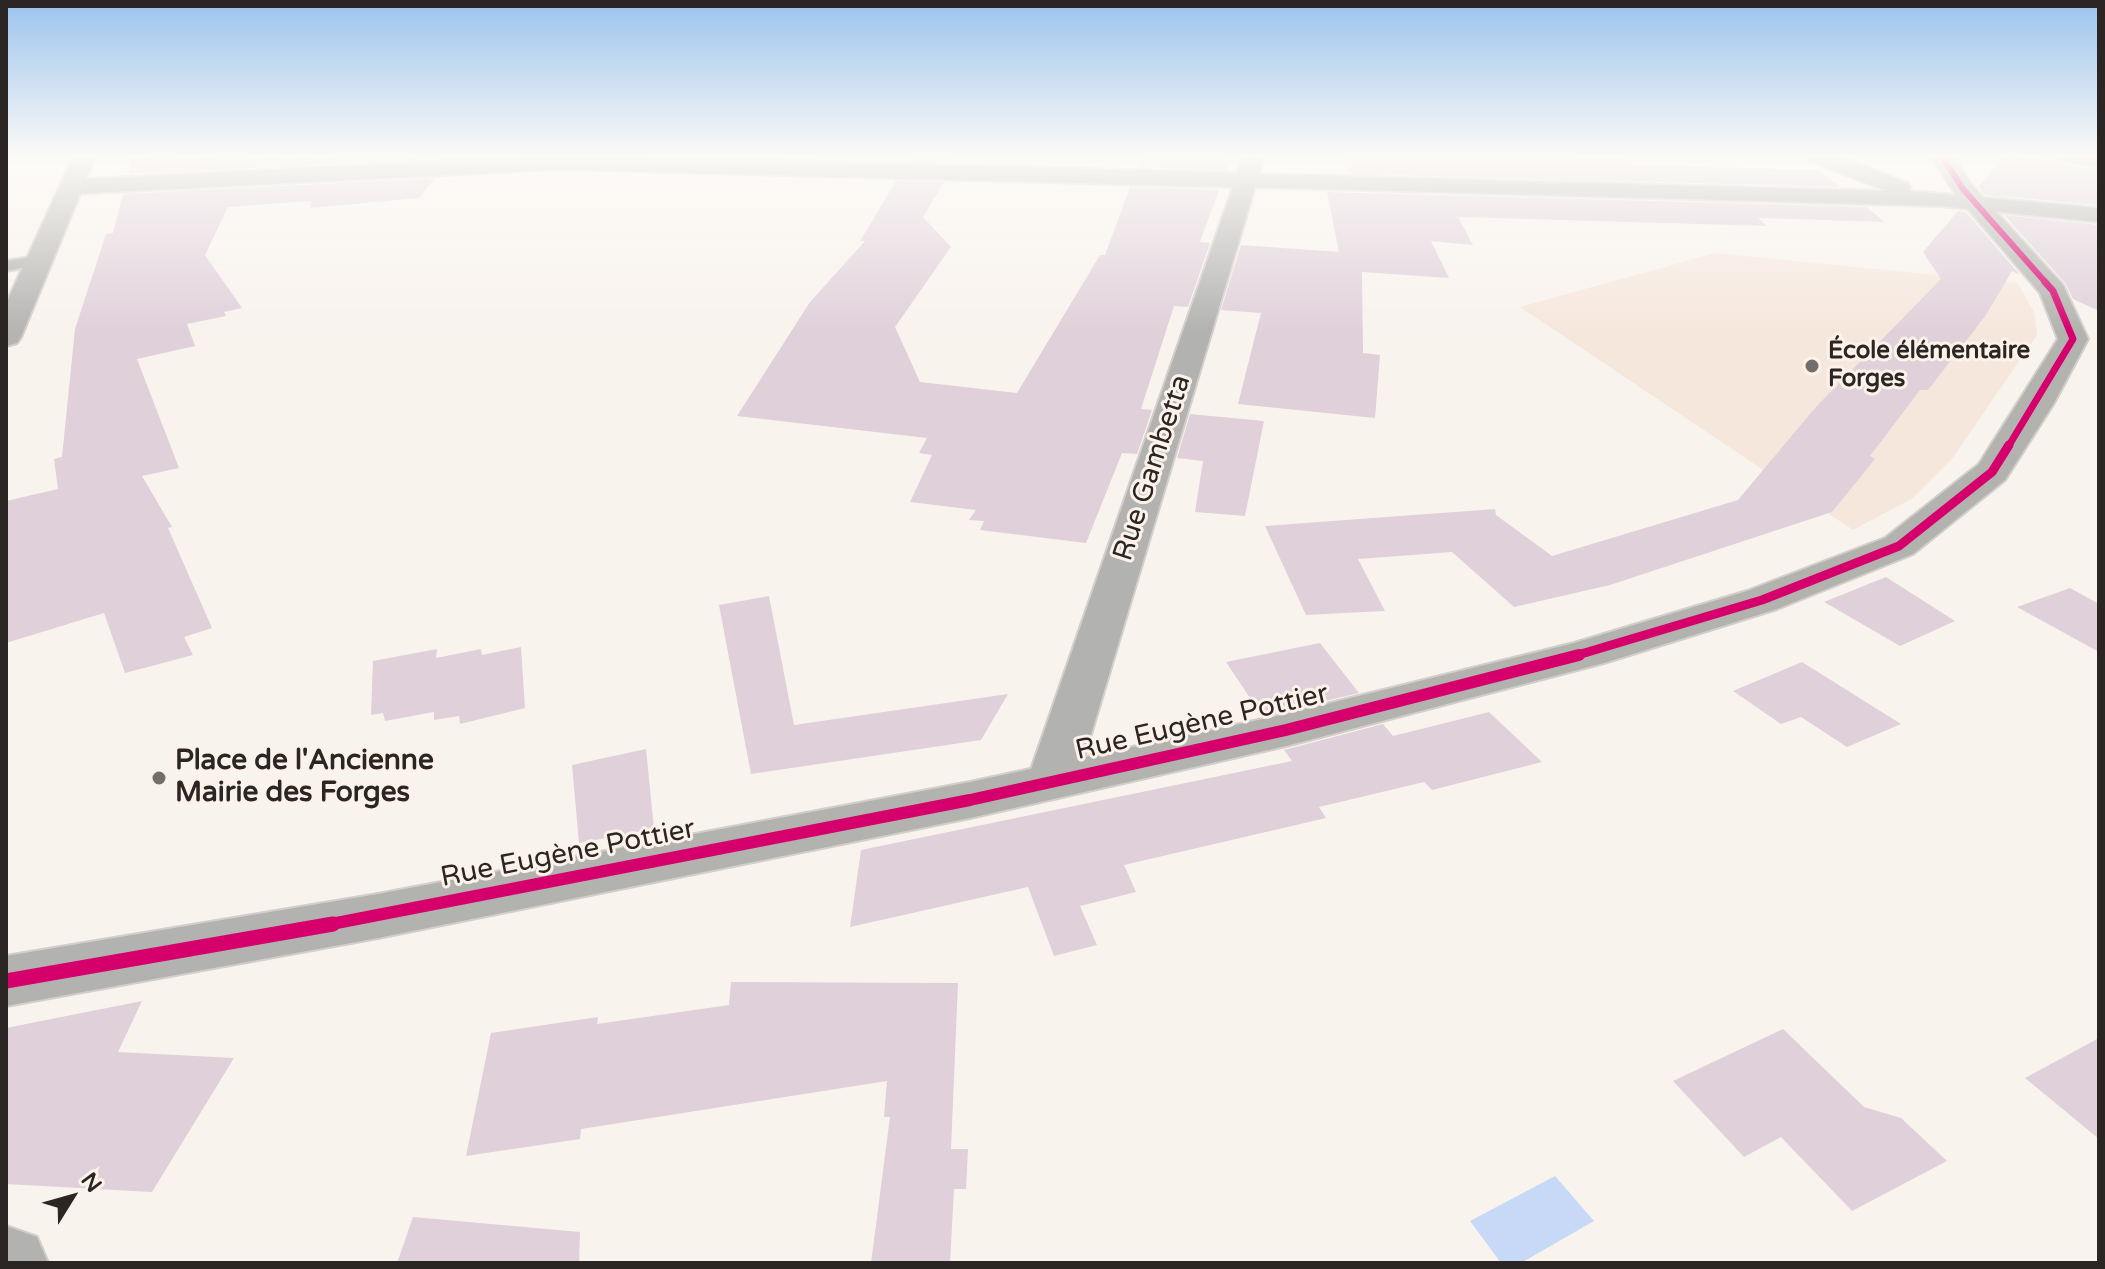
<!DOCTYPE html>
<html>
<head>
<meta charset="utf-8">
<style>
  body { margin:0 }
  #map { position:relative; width:2105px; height:1269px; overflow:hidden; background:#f9f3ee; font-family:"Varela Round",sans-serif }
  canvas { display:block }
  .frame { position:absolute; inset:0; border:8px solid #2b2623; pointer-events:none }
  .north { position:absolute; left:32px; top:1157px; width:80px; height:80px; -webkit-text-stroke:6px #fdf2ea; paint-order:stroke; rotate:53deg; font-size:22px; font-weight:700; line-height:32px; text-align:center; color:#2b2623 }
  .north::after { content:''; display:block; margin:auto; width:28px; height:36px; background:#2b2623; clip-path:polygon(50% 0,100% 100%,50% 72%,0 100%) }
</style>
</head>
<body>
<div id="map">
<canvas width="2105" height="1269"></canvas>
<div class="frame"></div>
<div class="north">N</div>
</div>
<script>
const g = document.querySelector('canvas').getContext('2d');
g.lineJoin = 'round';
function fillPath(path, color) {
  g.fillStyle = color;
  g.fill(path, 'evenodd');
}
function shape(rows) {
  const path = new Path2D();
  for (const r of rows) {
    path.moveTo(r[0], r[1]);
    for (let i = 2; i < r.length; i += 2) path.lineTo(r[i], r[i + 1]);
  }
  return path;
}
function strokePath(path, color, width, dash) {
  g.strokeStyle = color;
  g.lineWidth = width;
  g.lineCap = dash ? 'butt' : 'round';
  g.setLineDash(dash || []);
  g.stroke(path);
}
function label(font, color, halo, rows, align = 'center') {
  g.font = font + ' "Varela Round",sans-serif';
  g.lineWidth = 6;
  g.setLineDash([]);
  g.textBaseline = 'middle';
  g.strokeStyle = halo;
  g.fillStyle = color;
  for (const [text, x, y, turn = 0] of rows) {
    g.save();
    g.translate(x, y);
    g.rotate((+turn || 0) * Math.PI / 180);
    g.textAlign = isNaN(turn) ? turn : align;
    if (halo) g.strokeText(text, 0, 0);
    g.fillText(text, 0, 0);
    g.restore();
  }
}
const built = shape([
  [1715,253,2018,283,2034,312,2037,335,1952,459,1913,498,1853,530,1520,307]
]);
const water = shape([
  [1555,1176,1594,1221,1521,1263,1501,1263,1470,1221]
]);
const building = shape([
  [170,155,178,155,177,159,250,155,245,158,454,155,452,158,128,174,132,159],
  [912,155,961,155,956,163,908,161],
  [1143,155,1232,155,1226,170,1138,167],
  [1336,155,1610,157,1623,157,1629,165,1818,170,1840,187,1352,174],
  [2004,155,2099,170,2099,205,1985,195,1978,187],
  [435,178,419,198,310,208,311,201,228,207,205,255,242,308,224,312,226,316,187,324,195,346,137,359,179,468,142,476,172,527,168,528,212,628,184,637,193,655,125,673,104,613,6,643,6,501,58,489,54,459,62,457,75,329,106,234,113,233,123,194],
  [896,181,944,182,923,217,951,247,895,327,920,382,1017,393,1100,255,1105,255,1130,187,1219,190,1200,242,1210,243,1188,307,1174,306,1141,409,1152,410,1137,454,1122,453,1086,543,980,530,984,521,969,520,976,510,910,502,932,455,919,453,927,438,737,416,810,302,865,241,860,241],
  [1327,192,1866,207,1885,222,1758,218,1767,226,1458,217,1473,245,1431,241,1449,278,1362,272,1363,353,1380,355,1375,418,1238,404,1261,313,1221,310,1241,245,1339,252],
  [1958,211,1966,212,2020,275,2012,271,1986,315,1928,390,1920,390,1870,456,1875,459,1832,512,1610,585,1514,607,1452,552,1358,559,1385,611,1306,615,1265,526,1495,509,1496,515,1552,556,1738,500,1815,408,1941,279,1923,252],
  [2004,215,2099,225,2099,311,2073,299,2065,283],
  [1190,414,1264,421,1245,516,1195,512,1203,461,1177,458],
  [1886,577,1955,621,1900,646,1824,602],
  [2070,588,2099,604,2099,652,2017,607],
  [769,596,794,725,1008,694,981,740,751,774,719,605],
  [1320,643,1359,693,1262,716,1226,662],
  [521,647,525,708,460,724,459,716,434,720,434,712,385,721,383,713,371,715,373,661,437,649,436,658,481,649,482,655],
  [1802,662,1901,724,1847,747,1801,717,1781,724,1733,691],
  [1489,712,1542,762,1432,790,1424,782,1319,807,1326,818,1124,865,1136,892,1080,906,1097,945,1054,956,1028,887,850,927,861,850,1292,761,1284,750,1383,724,1393,736],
  [646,749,654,829,579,843,572,765],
  [731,982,958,983,951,1149,968,1149,966,1189,954,1189,950,1263,871,1263,890,1117,884,1117,887,1081,581,1129,580,1139,466,1156,491,1033,598,1017,597,1024,729,1005],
  [142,1001,118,1052,234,1058,152,1192,6,1184,6,1028],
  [1783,1029,1864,1107,1901,1118,1947,1161,1852,1211,1781,1137,1744,1157,1673,1081],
  [2099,1038,2099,1139,2025,1078],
  [413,1217,580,1232,579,1263,397,1263]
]);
const lane = shape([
  [38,256,44,258,44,264,6,271,6,261,38,256]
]);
const street = shape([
  [560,155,1237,173,1244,155,1264,155,1259,174,1886,191,1808,160,1805,155,1835,155,1908,183,1911,188,1909,191,2099,208,2099,222,1940,206,1255,187,1077,781,1070,794,1052,799,1034,794,1027,781,1233,187,560,169,71,194,63,192,60,187,63,182,71,180,560,155],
  [2059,155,2099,155,2099,167,2062,160,2059,155],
  [378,894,398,900,407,916,398,932,378,938,6,1006,6,956,378,894],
  [6,1226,37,1237,48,1263,6,1263,6,1226]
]);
const secondary = shape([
  [1930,155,1952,155,1972,185,2063,285,2088,339,2054,403,2005,480,1913,554,1777,609,1604,663,1286,746,970,818,378,938,358,932,349,916,358,900,378,894,970,782,1286,714,1574,643,1747,591,1885,538,1979,464,2058,339,2040,293,1955,194,1930,155]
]);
const primary = shape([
  [74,155,96,155,21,337,17,343,6,346,6,304,74,155]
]);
const cyclewayFar4 = shape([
  [1941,155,1963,189,2047,284]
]);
const cyclewayFar3 = shape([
  [2008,447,2073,339,2053,291,2045,282]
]);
const cyclewayFar2 = shape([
  [1571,657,1762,600,1899,546,1992,472,2009,445]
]);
const cyclewayFar1 = shape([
  [321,926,970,800,1286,730,1579,655]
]);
const cycleway = shape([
  [6,981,333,924]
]);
const markers = [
  [1812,366,8,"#736e6a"],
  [159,778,8,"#736e6a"]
];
const farPoinames = [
  ["École élémentaire",1828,352],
  ["Forges",1828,380]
];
const streetNames = [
  ["Rue Gambetta",1153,468,-72],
  ["Rue Eugène Pottier",1202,723,-13],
  ["Rue Eugène Pottier",568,854,-11]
];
const poiNames = [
  ["Place de l'Ancienne",175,762],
  ["Mairie des Forges",175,794]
];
fillPath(built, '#f6e7dd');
fillPath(water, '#c7d9f6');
fillPath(building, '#e0d0da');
strokePath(lane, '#d3ceca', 4);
strokePath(street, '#d3ceca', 4);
strokePath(secondary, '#d3ceca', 4);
strokePath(primary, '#d3ceca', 4);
fillPath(lane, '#b2b2b1');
fillPath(street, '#b2b2b1');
fillPath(secondary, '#b2b2af');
fillPath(primary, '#b6b4b2');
strokePath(cyclewayFar4, '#d6006c', 6);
strokePath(cyclewayFar3, '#d6006c', 7);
strokePath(cyclewayFar2, '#d6006c', 9);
strokePath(cyclewayFar1, '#d6006c', 12);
strokePath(cycleway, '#d6006c', 15);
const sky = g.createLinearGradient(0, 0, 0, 332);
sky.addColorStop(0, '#9bc3ee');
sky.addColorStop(0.47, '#fcfaf7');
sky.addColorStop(1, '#fcfaf700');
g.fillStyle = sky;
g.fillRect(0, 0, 2105, 332);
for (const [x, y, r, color] of markers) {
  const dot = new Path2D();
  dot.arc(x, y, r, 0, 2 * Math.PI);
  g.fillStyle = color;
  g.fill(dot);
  strokePath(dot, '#fdf2ea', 3);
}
label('bold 24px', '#2b2623', '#fdf2ea', farPoinames, 'left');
label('28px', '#2b2623', '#fdf2ea', streetNames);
label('bold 28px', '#2b2623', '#fdf2ea', poiNames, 'left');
</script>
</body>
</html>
